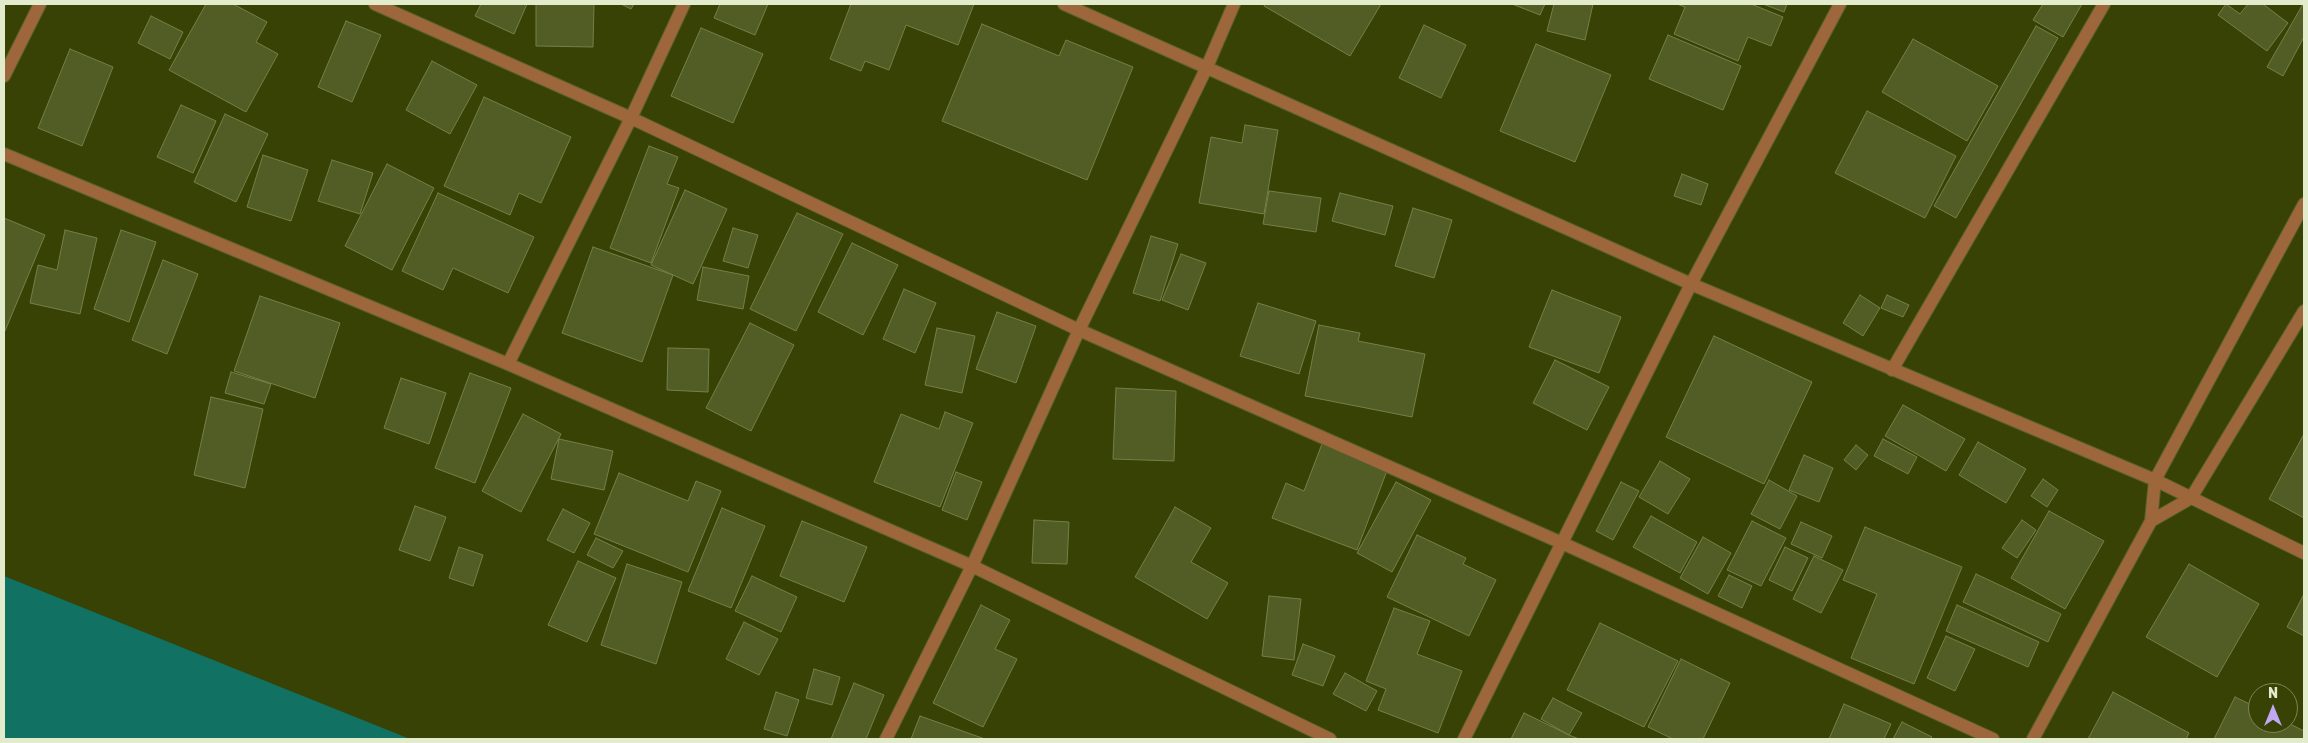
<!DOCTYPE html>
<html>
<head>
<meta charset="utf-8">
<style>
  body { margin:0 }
  #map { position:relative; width:2308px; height:743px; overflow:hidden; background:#384205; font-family:Rubik,sans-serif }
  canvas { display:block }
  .frame { position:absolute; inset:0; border:5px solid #e3ebcd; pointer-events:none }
  .north { position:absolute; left:2248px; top:683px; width:50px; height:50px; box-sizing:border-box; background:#384205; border:1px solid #7c8655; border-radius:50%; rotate:0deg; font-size:14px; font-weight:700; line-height:20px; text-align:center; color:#e3ebcd }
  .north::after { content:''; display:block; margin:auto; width:18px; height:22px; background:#c1a8f3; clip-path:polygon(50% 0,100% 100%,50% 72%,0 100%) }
</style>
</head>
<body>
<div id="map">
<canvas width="2308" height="743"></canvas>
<div class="frame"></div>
<div class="north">N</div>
</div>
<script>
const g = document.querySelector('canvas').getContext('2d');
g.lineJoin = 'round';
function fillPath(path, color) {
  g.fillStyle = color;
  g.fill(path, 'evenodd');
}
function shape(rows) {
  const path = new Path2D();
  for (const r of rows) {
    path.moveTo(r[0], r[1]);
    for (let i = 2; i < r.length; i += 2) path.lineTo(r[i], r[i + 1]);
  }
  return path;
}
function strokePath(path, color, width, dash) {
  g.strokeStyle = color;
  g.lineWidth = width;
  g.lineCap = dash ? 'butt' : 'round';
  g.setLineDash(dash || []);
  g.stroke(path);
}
const water = shape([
  [4,576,410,739,4,739]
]);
const building = shape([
  [206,4,233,4,267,22,256,42,278,54,246,112,169,70,206,4],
  [481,4,527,4,514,34,475,16,481,4],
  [536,4,594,4,593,47,536,46,536,4],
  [621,4,634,4,631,9,621,4],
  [720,4,768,4,755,35,714,18,720,4],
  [851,4,974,4,958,45,906,25,889,70,865,61,861,71,830,59,851,4],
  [1265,4,1381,4,1350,56,1264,6,1265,4],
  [1512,4,1545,4,1540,15,1512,4],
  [1554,4,1593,4,1585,40,1547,31,1554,4],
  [1677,4,1751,4,1783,17,1771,46,1748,37,1738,61,1674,34,1685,7,1677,4],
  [1763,4,1787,4,1784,12,1763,4],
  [2043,4,2082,4,2063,37,2033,20,2043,4],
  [2226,4,2263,4,2288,23,2267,51,2218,15,2226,4],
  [2226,4,2248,4,2240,14,2226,4],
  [2303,4,2304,4,2304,37,2283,76,2267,67,2303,4],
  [151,16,183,32,170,59,138,43,151,16],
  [346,21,381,35,352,102,318,87,346,21],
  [982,24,1059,56,1066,40,1133,67,1087,180,942,121,982,24],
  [1424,25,1466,45,1441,98,1399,78,1424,25],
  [2036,26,2058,38,1956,218,1934,206,2036,26],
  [701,28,763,54,733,123,671,96,701,28],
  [1668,35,1741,66,1723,110,1649,79,1668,35],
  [1913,39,1998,86,1967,141,1882,92,1913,39],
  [1536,44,1611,75,1575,162,1500,131,1536,44],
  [70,49,113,67,82,146,38,128,70,49],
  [432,61,477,85,450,134,406,110,432,61],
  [484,97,571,137,541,203,519,193,510,215,444,186,484,97],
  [181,105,216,121,193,173,157,157,181,105],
  [1867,111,1956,156,1925,218,1835,173,1867,111],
  [225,114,268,134,236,202,194,182,225,114],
  [1245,125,1278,130,1264,214,1199,203,1211,137,1242,143,1245,125],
  [649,146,678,157,667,184,679,188,651,263,610,248,649,146],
  [263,155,308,170,291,221,247,207,263,155],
  [332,160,373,173,360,214,318,201,332,160],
  [387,164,434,188,392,270,345,246,387,164],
  [1682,174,1708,184,1701,205,1674,196,1682,174],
  [685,190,727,209,693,284,651,265,685,190],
  [1269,191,1321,198,1316,232,1263,224,1269,191],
  [438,193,534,237,508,293,453,268,443,290,402,271,438,193],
  [1340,193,1393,206,1385,235,1332,221,1340,193],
  [1413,208,1452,220,1434,278,1395,266,1413,208],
  [797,213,843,234,796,331,750,309,797,213],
  [4,218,45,235,5,331,4,330,4,218],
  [733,228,758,235,748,268,723,261,733,228],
  [65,230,97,238,80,314,30,303,38,265,57,270,65,230],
  [121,230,156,242,129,322,94,309,121,230],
  [1151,236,1178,244,1160,301,1133,293,1151,236],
  [852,243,898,265,863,335,818,312,852,243],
  [593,247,673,275,642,362,562,333,593,247],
  [1181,254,1206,263,1188,310,1162,300,1181,254],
  [163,260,198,274,167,354,132,340,163,260],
  [703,267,749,276,743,309,697,300,703,267],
  [904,289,936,303,915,353,883,339,904,289],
  [1552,290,1621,317,1599,373,1529,347,1552,290],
  [1860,295,1880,308,1863,336,1843,323,1860,295],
  [1887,295,1909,305,1903,317,1881,308,1887,295],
  [260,296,340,323,315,398,234,371,260,296],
  [1258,303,1316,321,1299,374,1240,356,1258,303],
  [997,312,1036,326,1016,383,976,369,997,312],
  [750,323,794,345,751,431,706,408,750,323],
  [1319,325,1360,333,1358,341,1425,354,1412,417,1305,396,1319,325],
  [937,328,975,336,962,393,925,385,937,328],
  [1714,336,1812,382,1764,484,1666,437,1714,336],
  [668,348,709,349,708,392,667,390,668,348],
  [1555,360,1609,387,1587,430,1533,403,1555,360],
  [231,372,271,384,264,404,225,393,231,372],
  [470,373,511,388,475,483,435,468,470,373],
  [401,378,446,393,429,444,384,428,401,378],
  [1116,388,1176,391,1174,461,1113,459,1116,388],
  [211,397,263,409,245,488,194,475,211,397],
  [1903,405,1965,439,1946,471,1885,436,1903,405],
  [945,412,973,423,940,507,874,482,901,414,939,429,945,412],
  [523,414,561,434,521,512,482,491,523,414],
  [2304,434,2304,518,2269,499,2304,434],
  [559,439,613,451,604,490,551,479,559,439],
  [1883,439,1917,457,1908,474,1874,456,1883,439],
  [1978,442,2026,469,2006,503,1959,475,1978,442],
  [1322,444,1388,468,1357,550,1272,518,1286,483,1304,491,1322,444],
  [1856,445,1868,455,1856,470,1844,460,1856,445],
  [1804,455,1833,468,1819,502,1789,490,1804,455],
  [1660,461,1690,479,1668,514,1639,497,1660,461],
  [956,472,982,482,967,520,942,510,956,472],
  [619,473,688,501,696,481,721,491,688,572,594,534,619,473],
  [2043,479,2058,490,2047,507,2031,496,2043,479],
  [1769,480,1797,496,1780,529,1751,514,1769,480],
  [1396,482,1431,500,1392,572,1357,553,1396,482],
  [1621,482,1639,491,1613,540,1596,531,1621,482],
  [415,506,446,517,430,561,399,550,415,506],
  [1175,507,1211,528,1191,562,1228,583,1207,619,1135,577,1175,507],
  [722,508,765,526,731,608,688,591,722,508],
  [563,509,590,523,574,553,547,540,563,509],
  [2049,511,2104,541,2065,609,2011,578,2049,511],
  [1651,516,1697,542,1680,573,1633,547,1651,516],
  [1034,520,1069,522,1067,564,1032,563,1034,520],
  [2022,520,2036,530,2017,558,2002,548,2022,520],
  [802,521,867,547,844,602,780,576,802,521],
  [1752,521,1786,538,1761,586,1727,570,1752,521],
  [1801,522,1832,536,1822,558,1791,544,1801,522],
  [1865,527,1962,567,1914,684,1851,658,1877,594,1843,580,1865,527],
  [1417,535,1466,558,1463,564,1496,580,1469,636,1387,597,1417,535],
  [1703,537,1731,553,1708,594,1680,578,1703,537],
  [596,538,623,551,613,568,587,555,596,538],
  [459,547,483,555,473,586,449,578,459,547],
  [1785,547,1808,558,1792,591,1769,580,1785,547],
  [1814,556,1843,570,1821,613,1793,599,1814,556],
  [578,561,616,578,587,642,548,625,578,561],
  [627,564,682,582,656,664,601,645,627,564],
  [2189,564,2259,604,2217,677,2146,637,2189,564],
  [1976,574,2061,614,2048,642,1963,602,1976,574],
  [1729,575,1752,586,1742,608,1718,596,1729,575],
  [752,576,797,597,781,632,735,611,752,576],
  [1269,596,1301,599,1294,660,1262,656,1269,596],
  [2303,596,2304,596,2304,636,2287,627,2303,596],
  [981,605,1010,620,995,649,1017,659,983,727,933,703,981,605],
  [1957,605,2039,642,2028,667,1946,631,1957,605],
  [1394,608,1430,621,1417,654,1462,671,1438,733,1378,710,1386,689,1366,681,1394,608],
  [744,622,778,639,759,675,726,659,744,622],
  [1600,623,1678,661,1644,727,1567,690,1600,623],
  [1946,636,1975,649,1955,691,1927,678,1946,636],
  [1303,644,1335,656,1323,686,1292,675,1303,644],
  [1681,659,1730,683,1703,739,1673,739,1648,727,1681,659],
  [814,669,840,677,832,705,806,698,814,669],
  [1345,673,1377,691,1366,711,1333,694,1345,673],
  [854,683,884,695,866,739,831,739,854,683],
  [776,692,799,700,787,736,764,729,776,692],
  [2113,692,2189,733,2186,739,2088,739,2113,692],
  [2235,697,2258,708,2258,723,2288,723,2304,731,2304,739,2214,739,2235,697],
  [1553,698,1582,713,1569,735,1541,719,1553,698],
  [1844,704,1891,724,1884,739,1829,739,1844,704],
  [1524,713,1569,735,1579,739,1511,739,1524,713],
  [920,716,985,739,911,739,920,716],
  [1902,722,1932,737,1930,739,1893,739,1902,722]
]);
const minor = shape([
  [375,4,631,118,1079,330,1562,543,1993,739],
  [1064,4,1691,284,2155,480,2304,553],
  [4,76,40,4],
  [4,154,508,364,972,566,1330,739],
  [508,364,631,118,684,4],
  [1892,370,2104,4],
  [2151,521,2191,498,2304,311],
  [886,739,972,566,1079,330,1206,69,1234,4],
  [1464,739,1691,284,1840,4],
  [2033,739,2151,521,2155,480,2304,204]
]);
fillPath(water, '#117162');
fillPath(building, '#525d26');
strokePath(building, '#748048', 1);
strokePath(minor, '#576029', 14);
strokePath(minor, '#9d673b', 12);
</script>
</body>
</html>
